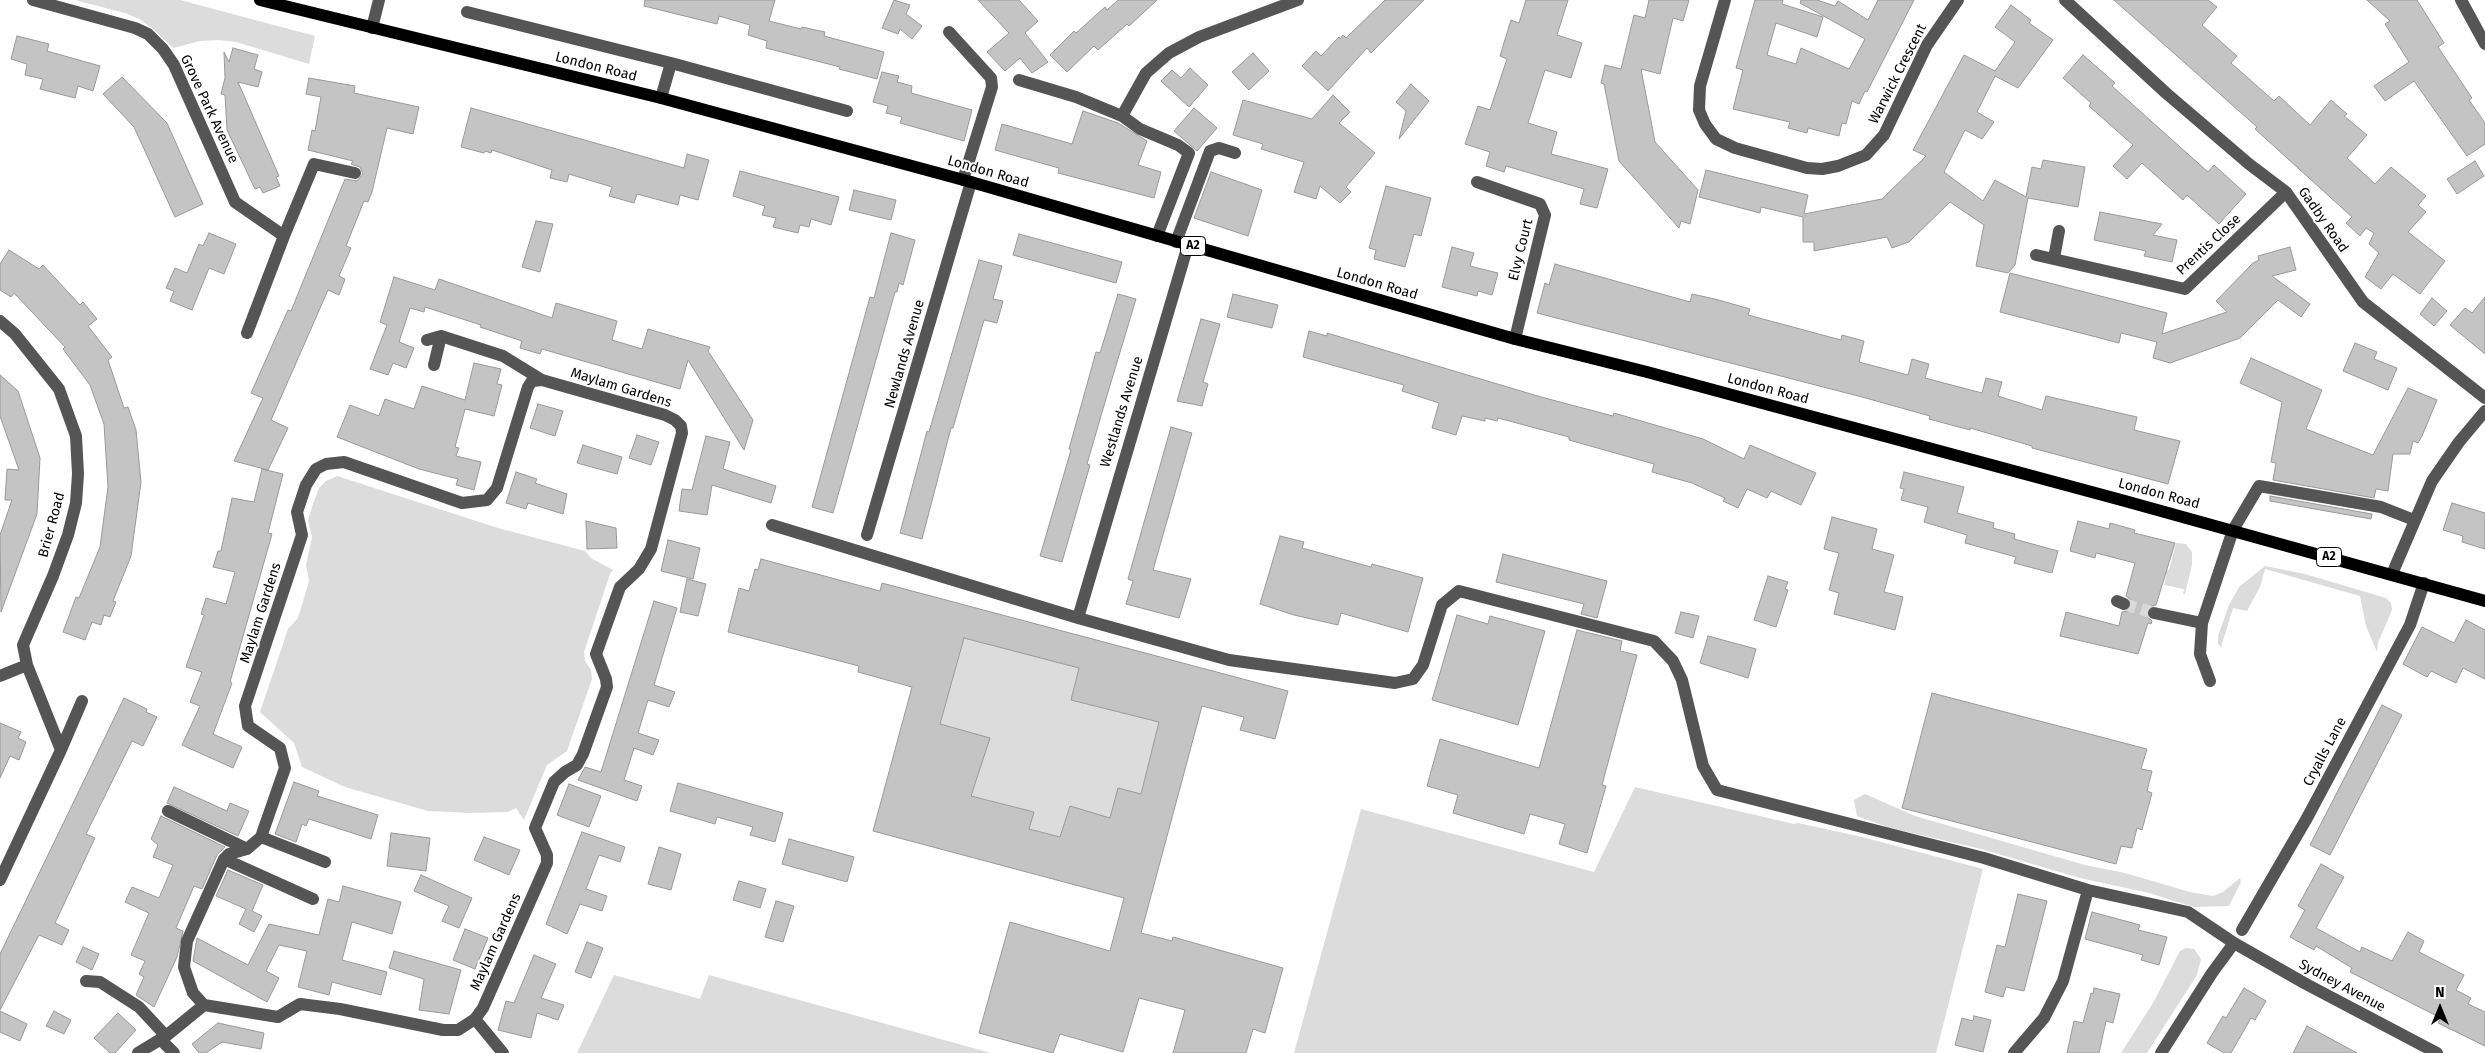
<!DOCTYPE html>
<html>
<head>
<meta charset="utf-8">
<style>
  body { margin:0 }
  #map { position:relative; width:2485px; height:1053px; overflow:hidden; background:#fff; font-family:"Fira Sans",sans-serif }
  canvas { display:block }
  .north { position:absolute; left:2415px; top:983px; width:50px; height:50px; -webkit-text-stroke:4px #fff; paint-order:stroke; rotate:0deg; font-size:14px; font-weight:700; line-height:20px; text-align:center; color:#000 }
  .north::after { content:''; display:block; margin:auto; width:18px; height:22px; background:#000; clip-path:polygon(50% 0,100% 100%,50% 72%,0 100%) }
</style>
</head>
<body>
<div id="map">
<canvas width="2485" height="1053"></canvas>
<div class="north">N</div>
</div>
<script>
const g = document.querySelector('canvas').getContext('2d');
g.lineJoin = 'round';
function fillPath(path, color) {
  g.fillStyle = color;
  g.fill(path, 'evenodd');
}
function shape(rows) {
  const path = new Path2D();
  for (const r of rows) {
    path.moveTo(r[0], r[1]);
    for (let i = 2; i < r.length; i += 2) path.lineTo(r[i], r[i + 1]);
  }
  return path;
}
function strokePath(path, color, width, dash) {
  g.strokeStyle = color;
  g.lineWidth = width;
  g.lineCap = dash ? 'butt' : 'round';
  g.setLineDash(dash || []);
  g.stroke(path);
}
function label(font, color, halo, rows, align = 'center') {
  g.font = font + ' "Fira Sans",sans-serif';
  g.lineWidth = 4;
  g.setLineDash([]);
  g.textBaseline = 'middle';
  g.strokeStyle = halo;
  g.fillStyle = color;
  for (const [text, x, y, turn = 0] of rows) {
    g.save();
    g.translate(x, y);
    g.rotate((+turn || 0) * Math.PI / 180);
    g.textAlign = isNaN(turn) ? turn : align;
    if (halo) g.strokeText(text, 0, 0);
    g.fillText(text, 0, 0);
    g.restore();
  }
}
const green = shape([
  [75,0,180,0,315,36,309,64,236,42,219,40,200,41,173,48,152,28,139,19,125,13],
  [337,476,498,528,585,551,591,558,613,570,610,574,584,652,585,661,591,670,592,679,567,751,547,765,524,820,516,808,508,812,469,813,428,811,345,787,302,767,294,743,260,712,288,629,298,618,309,581,306,565,312,537,308,520,313,504,319,488,326,481],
  [2176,543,2186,544,2192,552,2192,565,2185,594,2183,594,2184,589,2164,585,2166,575,2163,573,2164,569,2169,570],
  [2265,566,2305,574,2386,598,2391,603,2392,610,2378,643,2377,652,2366,626,2360,596,2265,569,2260,587,2247,611,2233,608,2221,647,2218,644,2218,636,2229,605,2239,587],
  [964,638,1079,667,1071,700,1159,722,1121,872,1080,842,1029,829,1033,812,985,799,978,827,916,812],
  [1635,787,1794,824,1798,823,1862,837,1983,869,1936,1053,1294,1053,1361,809,1594,872],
  [1865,794,1915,816,2085,865,2125,873,2190,892,2213,896,2223,892,2240,878,2241,882,2229,906,2194,907,2149,893,2080,878,1981,849,1887,827,1857,816,1854,800],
  [2186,948,2194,949,2201,959,2197,975,2147,1053,2121,1053,2153,1003,2180,951],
  [614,975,700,999,709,975,991,1053,577,1053]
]);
const building = shape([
  [645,0,775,0,769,21,801,29,802,27,825,32,824,36,884,52,877,79,839,69,840,67,766,48,767,41,748,35,750,25,719,16,717,24,644,6,645,0],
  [894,0,910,5,906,14,922,26,912,39,900,29,898,34,882,28,894,0],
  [978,0,1019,0,1038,21,1025,33,1048,62,1032,73,1020,58,1005,71,987,52,1009,33,978,0],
  [1118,0,1157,0,1129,26,1127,24,1098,50,1094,46,1067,72,1050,55,1074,31,1076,33,1105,7,1107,10,1118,0],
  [1385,0,1424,0,1371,53,1367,48,1328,91,1302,66,1316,51,1321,56,1339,37,1340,39,1343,35,1346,38,1385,0],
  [1526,0,1568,0,1557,35,1582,43,1571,78,1545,70,1528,123,1557,132,1551,154,1608,169,1597,208,1580,204,1584,189,1506,166,1504,172,1486,166,1490,152,1465,144,1478,106,1490,110,1507,59,1500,56,1511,20,1519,23,1526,0],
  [1649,0,1689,0,1683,21,1673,18,1660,74,1641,69,1655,142,1698,190,1690,224,1681,221,1679,228,1619,161,1604,84,1601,83,1605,65,1621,69,1634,15,1645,18,1649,0],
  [1755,0,1783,0,1782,4,1823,17,1817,37,1776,23,1767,55,1796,64,1801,48,1849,69,1865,39,1800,3,1801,0,1817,0,1835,6,1838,1,1868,20,1878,0,1914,0,1867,92,1865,91,1859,104,1852,101,1846,124,1842,123,1839,136,1808,128,1807,133,1788,128,1790,122,1733,109,1743,70,1736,68,1755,0],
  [2114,0,2208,0,2217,7,2202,25,2237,56,2231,63,2274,101,2279,96,2310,125,2331,100,2347,114,2344,116,2367,135,2347,158,2375,184,2391,167,2426,196,2418,205,2426,212,2408,232,2445,261,2420,294,2393,274,2381,289,2365,277,2379,253,2369,244,2374,233,2366,228,2360,236,2346,223,2352,217,2255,129,2257,127,2114,0],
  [2367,0,2417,0,2444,43,2438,47,2472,98,2469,100,2485,123,2485,144,2467,156,2414,81,2385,101,2374,86,2409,62,2385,24,2390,21,2367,0],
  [2011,5,2031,20,2029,23,2053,40,2018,88,1995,76,1977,112,1994,122,1982,139,1965,130,1944,172,1983,201,1995,180,2026,197,2032,167,2041,169,2043,160,2085,167,2078,207,2028,198,2015,265,2008,273,1976,266,1984,225,1950,202,1909,242,1892,248,1887,237,1814,251,1814,242,1803,242,1803,217,1761,207,1760,213,1699,197,1706,170,1808,195,1804,214,1882,199,1926,156,1913,150,1964,55,1995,71,2015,42,1995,27,2011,5],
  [17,36,49,44,47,51,100,66,93,91,78,86,75,98,40,89,43,79,25,75,27,64,11,59,17,36],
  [233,48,258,55,254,69,262,72,258,87,238,82,279,176,276,177,280,186,263,193,260,187,255,189,227,130,225,95,221,94,225,78,224,52,229,62,233,48],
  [1253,53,1269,71,1249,90,1232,72,1253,53],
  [2083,55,2115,83,2112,86,2208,172,2214,165,2246,194,2219,224,2187,195,2183,200,2142,163,2127,179,2113,166,2133,145,2089,106,2091,103,2063,78,2083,55],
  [1190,68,1208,85,1189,107,1161,81,1172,70,1181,78,1190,68],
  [882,72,899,76,897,82,912,86,911,93,972,110,964,141,900,123,902,117,886,113,888,106,873,102,882,72],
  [122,77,167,123,203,204,175,217,134,127,103,94,122,77],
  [309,78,355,86,354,93,419,107,413,134,387,128,372,192,368,202,364,201,346,246,351,248,339,276,345,279,339,295,328,290,271,420,288,428,268,470,234,461,263,398,251,393,288,310,291,311,345,179,357,181,363,174,360,167,351,164,353,161,308,150,312,130,315,131,321,97,306,94,309,78],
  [1411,84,1429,101,1399,139,1406,111,1396,102,1411,84],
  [1333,95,1350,112,1339,123,1375,153,1346,187,1351,192,1340,203,1320,186,1316,199,1294,192,1304,162,1261,149,1263,144,1233,135,1243,100,1312,119,1333,95],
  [471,108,684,168,687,154,709,160,698,200,680,195,678,205,637,194,634,203,609,196,612,187,569,174,567,182,550,178,552,170,492,150,491,153,485,151,484,153,461,147,471,108],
  [1194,108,1217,128,1197,151,1174,131,1194,108],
  [1083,111,1118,123,1147,141,1138,165,1161,172,1154,198,1058,173,1059,168,995,150,1002,124,1072,144,1083,111],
  [2475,161,2484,176,2457,194,2447,179,2475,161],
  [740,171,839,197,831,225,811,219,809,227,800,225,798,233,773,227,776,218,762,215,765,206,733,196,740,171],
  [1211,172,1262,190,1248,236,1194,218,1211,172],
  [1386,186,1431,198,1421,236,1414,234,1405,267,1374,259,1376,250,1369,248,1386,186],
  [854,190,896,200,891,220,849,210,854,190],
  [2100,212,2162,224,2153,235,2177,240,2172,262,2144,256,2146,251,2094,240,2100,212],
  [536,221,553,224,540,272,522,267,536,221],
  [209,233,236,244,224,274,209,268,192,310,170,301,174,291,166,288,175,268,187,273,199,244,203,246,209,233],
  [891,233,915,240,903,285,899,283,897,292,895,292,833,513,812,507,870,297,874,298,891,233],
  [1019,234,1122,262,1116,283,1013,255,1019,234],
  [1452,247,1474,253,1470,266,1498,273,1492,295,1478,291,1477,296,1442,287,1452,247],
  [2290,247,2296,270,2272,276,2310,304,2301,317,2278,300,2240,338,2170,363,2153,358,2157,342,2121,333,2119,343,2000,312,2010,273,2167,313,2162,334,2227,312,2216,301,2253,263,2259,260,2258,256,2290,247],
  [9,250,39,269,43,265,80,305,83,302,97,319,88,326,112,357,108,360,124,408,128,407,136,430,141,482,131,556,113,601,116,602,110,617,104,615,101,625,92,622,85,640,63,632,76,597,79,598,100,547,108,487,104,424,90,385,63,349,65,347,14,293,11,297,0,290,0,264,9,250],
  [979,260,1002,266,993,299,1003,301,997,323,984,320,953,428,951,428,922,539,900,533,927,431,929,432,979,260],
  [1555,264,1690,302,1692,294,1715,299,1750,309,1748,315,1841,340,1842,335,1864,341,1859,362,1908,375,1912,359,1929,364,1925,378,1982,393,1986,378,2002,382,1998,396,2042,410,2046,396,2137,417,2134,430,2180,441,2168,484,2032,448,2032,446,1970,428,1970,430,1929,419,1930,416,1862,397,1537,313,1545,283,1549,285,1555,264],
  [394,277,435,290,439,279,552,318,556,303,617,321,612,340,642,349,648,329,710,347,708,351,753,420,744,450,688,360,680,389,542,349,540,354,520,348,522,341,480,327,481,325,425,307,424,312,410,308,399,342,414,348,406,368,393,363,388,375,370,369,387,325,380,322,394,277],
  [1118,294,1136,299,1105,402,1087,464,1090,465,1062,562,1040,556,1071,450,1069,449,1096,352,1100,353,1118,294],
  [1233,294,1278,305,1272,328,1227,317,1233,294],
  [2485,297,2485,354,2450,325,2465,308,2472,313,2485,297],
  [2432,298,2447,311,2434,326,2420,314,2432,298],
  [1201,319,1220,324,1203,382,1208,384,1202,406,1177,401,1201,319],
  [1309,331,1327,336,1327,333,1541,397,1613,416,1614,413,1703,439,1744,459,1750,445,1816,473,1801,505,1771,491,1767,498,1747,489,1738,508,1723,501,1725,498,1692,483,1652,472,1654,464,1569,440,1569,437,1498,418,1497,421,1485,418,1485,421,1462,416,1456,435,1432,428,1439,403,1402,391,1404,385,1303,357,1309,331],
  [2355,343,2377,352,2374,359,2397,368,2388,390,2343,371,2355,343],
  [2251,358,2322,390,2306,429,2373,455,2408,388,2437,400,2422,436,2418,443,2413,441,2410,454,2393,454,2388,491,2376,489,2374,498,2273,480,2276,463,2271,462,2282,402,2240,383,2251,358],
  [474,363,501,369,497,384,502,385,494,416,465,409,455,447,459,448,456,456,481,462,474,490,456,485,458,479,419,469,337,437,350,405,379,416,385,399,414,409,422,386,465,400,474,363],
  [0,375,18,391,40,458,37,514,1,612,0,535,12,500,5,500,7,469,19,470,0,416,0,375],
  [538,404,563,411,555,436,530,428,538,404],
  [1171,427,1192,433,1153,570,1191,579,1179,618,1126,604,1133,581,1128,579,1171,427],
  [637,435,659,442,651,465,629,458,637,435],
  [706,436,730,442,723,469,776,486,771,503,712,485,707,515,679,511,682,489,692,490,706,436],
  [583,445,622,457,617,474,577,463,583,445],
  [262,469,283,474,268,533,272,534,230,682,232,683,213,734,242,747,233,768,182,745,200,706,190,702,202,672,186,667,204,615,201,614,206,598,226,604,235,572,213,567,218,551,221,551,232,498,254,502,262,469],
  [516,472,537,479,535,483,567,494,563,514,528,503,526,509,506,503,516,472],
  [1904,472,1964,487,1957,513,1994,523,1993,528,2015,534,2014,539,2058,551,2052,573,2014,563,2016,557,1965,543,1967,535,1924,522,1928,507,1901,500,1904,489,1900,488,1904,472],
  [2270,496,2372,514,2371,519,2270,501,2270,496],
  [2452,503,2485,513,2485,549,2462,542,2463,536,2443,530,2452,503],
  [1832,517,1877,529,1872,549,1894,555,1884,592,1903,597,1895,630,1834,614,1839,593,1829,590,1839,553,1824,549,1832,517],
  [586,521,616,528,617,548,587,549,586,521],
  [2078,521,2109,529,2110,523,2135,530,2134,533,2175,543,2156,605,2151,606,2146,611,2146,616,2152,621,2151,624,2148,623,2138,654,2060,636,2066,612,2119,626,2122,612,2128,611,2132,607,2131,600,2126,596,2135,563,2096,553,2095,558,2070,551,2078,521],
  [1280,536,1304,542,1302,548,1371,567,1372,564,1423,578,1408,632,1341,613,1338,625,1294,615,1260,604,1280,536],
  [668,540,700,548,693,579,661,571,668,540],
  [1503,554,1607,581,1597,618,1581,614,1584,604,1496,582,1503,554],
  [761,559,880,591,882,583,1288,691,1275,739,1240,730,1244,717,1202,706,1141,933,1172,941,1173,937,1283,968,1265,1033,1253,1029,1246,1053,1173,1053,1185,1010,1139,998,1123,1052,1060,1034,1053,1053,979,1033,1010,922,1110,951,1124,898,873,831,912,687,858,672,859,666,728,632,739,588,749,591,755,569,758,570,761,559],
  [964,638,1079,668,1071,700,1159,722,1141,794,1118,788,1110,818,1070,806,1060,837,1029,829,1034,812,971,796,990,738,940,724,964,638],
  [1768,576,1788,582,1785,589,1788,590,1776,627,1754,620,1768,576],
  [687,579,706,584,698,616,680,612,687,579],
  [654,601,677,608,654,685,675,692,669,707,648,700,638,733,659,740,653,755,634,748,624,780,642,786,637,801,578,780,585,767,601,772,654,601],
  [1681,612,1699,616,1693,638,1675,633,1681,612],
  [1457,615,1488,624,1490,616,1545,631,1518,725,1432,700,1457,615],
  [2466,620,2485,630,2485,679,2463,668,2456,683,2431,671,2427,677,2403,664,2422,627,2454,643,2466,620],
  [1577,630,1622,641,1620,651,1637,655,1602,785,1606,786,1587,853,1559,844,1565,824,1530,814,1524,834,1453,813,1458,795,1427,786,1440,739,1539,768,1577,630],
  [1708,636,1756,649,1748,678,1700,663,1708,636],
  [1932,693,2147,749,2141,769,2152,771,2147,791,2152,793,2142,830,2137,828,2132,848,2121,846,2116,864,1902,808,1932,693],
  [124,698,147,709,146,712,157,717,143,746,132,741,86,834,95,838,55,923,69,930,62,945,39,935,0,1010,0,954,124,698],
  [2382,705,2402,715,2330,855,2310,845,2382,705],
  [0,723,21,732,18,738,26,742,19,760,10,756,0,778,0,723],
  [294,782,319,791,317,796,378,815,371,839,309,819,306,826,302,824,296,842,275,834,294,782],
  [678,783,783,813,775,842,750,835,753,827,717,817,715,824,670,811,678,783],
  [569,784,601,796,589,827,557,815,569,784],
  [174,787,227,811,230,803,249,811,238,836,167,803,174,787],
  [161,816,225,847,217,855,202,889,194,886,176,928,183,931,177,957,154,1007,136,995,144,977,139,974,145,961,131,955,149,913,125,902,132,887,159,898,173,865,153,857,158,845,151,839,161,816],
  [582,832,625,847,620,862,599,855,586,889,607,896,602,911,580,904,567,934,546,924,582,832],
  [391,833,430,838,426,871,387,866,391,833],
  [484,837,520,850,509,875,474,860,484,837],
  [789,839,854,857,847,882,782,864,789,839],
  [659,847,681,854,671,890,648,884,659,847],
  [2321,864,2344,877,2316,928,2360,952,2362,947,2392,961,2408,932,2424,941,2419,952,2464,975,2456,990,2471,998,2468,1004,2485,1012,2485,1046,2438,1023,2441,1018,2350,972,2352,968,2316,946,2314,950,2290,937,2305,910,2298,906,2321,864],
  [228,870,263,885,252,911,262,916,254,932,239,924,246,909,216,896,228,870],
  [421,875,472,898,459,928,442,921,449,906,414,891,421,875],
  [739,881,766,889,760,908,733,900,739,881],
  [343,886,401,902,392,934,352,922,342,960,387,972,381,995,332,982,329,995,298,987,307,951,279,945,266,971,279,978,267,1002,193,961,197,938,248,965,269,924,319,935,328,899,339,902,343,886],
  [2018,894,2047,901,2024,991,2006,987,2003,997,1985,992,1997,945,2005,947,2018,894],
  [776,901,794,906,783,942,765,937,776,901],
  [2092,912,2140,925,2138,930,2167,937,2159,965,2141,960,2143,955,2085,939,2092,912],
  [465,929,488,938,475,969,453,960,465,929],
  [587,942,603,948,591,978,575,972,587,942],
  [83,947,99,954,92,970,76,962,83,947],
  [394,951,461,970,449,1014,419,1010,424,979,389,968,394,951],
  [534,955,556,964,541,998,564,1005,558,1020,537,1013,531,1038,498,1030,506,1001,514,1003,534,955],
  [2094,988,2120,994,2113,1023,2106,1021,2099,1053,2067,1053,2074,1021,2083,1023,2091,993,2093,994,2094,988],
  [2244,988,2266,1001,2255,1020,2251,1018,2231,1053,2224,1053,2207,1043,2223,1016,2226,1018,2244,988],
  [0,1011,27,1024,20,1041,0,1032,0,1011],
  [54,1011,71,1020,64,1034,46,1026,54,1011],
  [118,1013,136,1030,115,1053,110,1053,94,1038,118,1013],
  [1974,1016,1991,1020,1983,1052,1955,1045,1962,1018,1973,1021,1974,1016],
  [218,1023,264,1033,261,1049,222,1042,206,1053,199,1053,192,1044,218,1023],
  [2307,1026,2357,1053,2293,1053,2307,1026]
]);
const minorTunnel = shape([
  [2124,604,2154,613]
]);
const minor = shape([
  [33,0,135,28,148,34,163,49,174,65,235,202,284,236,314,164,355,173],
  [1725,0,1700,86,1699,110,1705,124,1716,139,1735,148,1807,168,1822,169,1838,166,1866,155,1884,135,1927,45,1958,0],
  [2065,0,2166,93,2249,164,2286,192,2363,302,2485,398],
  [2461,0,2485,44],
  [467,12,671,63,661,98],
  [372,28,379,0],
  [949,32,991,78,992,87,963,180],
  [671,63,847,111],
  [1019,80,1076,97,1122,116,1140,129,1178,145,1189,153,1157,236],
  [1122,116,1146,73,1169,53,1199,37,1298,0],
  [1477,182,1540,204,1545,215,1515,339],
  [1176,242,1210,151,1219,148,1235,153],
  [1188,245,1078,618,1229,660,1395,683,1413,679,1423,665,1442,605,1459,591,1654,641,1673,661,1682,680,1703,766,1717,790,1984,858,2088,890],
  [2036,255,2185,289,2286,192],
  [2054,258,2059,231],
  [0,321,15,334,59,389,76,436,78,474,76,503,68,535,53,576,23,645,27,665,61,750,0,880],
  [247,333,284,236],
  [427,340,441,336,503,356,542,380],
  [434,365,441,336],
  [772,525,1078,618],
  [867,535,971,182],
  [2392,574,2432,481,2459,442,2485,411],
  [2117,601,2124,604],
  [2154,613,2202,623],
  [0,676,27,665],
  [2210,681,2200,654,2202,623,2233,530,2259,486,2381,507,2414,520],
  [61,750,82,701],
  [168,811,247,849],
  [261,837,325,862],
  [224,859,313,899],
  [2242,930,2307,818,2410,625,2424,583],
  [86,981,100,982,139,1007,166,1036],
  [475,1019,503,1053],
  [160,1039,174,1053],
  [138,1053,166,1036,204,1005,193,993,184,967,187,941,224,859,229,854,247,849,261,837,285,768,280,748,248,726,245,706,302,535,297,512,306,485,316,469,326,464,344,462,462,503,487,500,497,488,528,387,532,381,542,380,665,415,675,420,681,426,682,433,651,549,639,569,620,587,596,654,606,679,607,687,583,754,577,765,565,772,554,782,535,828,547,855,547,863,483,1008,475,1019,458,1030,443,1030,340,1009,300,1004,278,1017,204,1005],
  [2014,1053,2044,1018,2063,981,2088,890,2188,912,2234,943,2306,984,2437,1053],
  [2161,1053,2212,973,2234,943]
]);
const major = shape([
  [260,0,661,98,971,182,1515,339,1647,372,2125,501,2485,601]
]);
const shields = [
  [1193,246,25],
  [2329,557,25]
];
const shieldNames = [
  ["A2",1193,246],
  ["A2",2329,557]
];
const streetNames = [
  ["London Road",596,67,14],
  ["Warwick Crescent",1898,74,-63],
  ["Grove Park Avenue",209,109,65],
  ["London Road",988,172,16],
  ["Gadby Road",2323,220,55],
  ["Prentis Close",2209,245,-43],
  ["Elvy Court",1521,250,-76],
  ["London Road",1377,284,16],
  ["Newlands Avenue",905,354,-74],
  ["Maylam Gardens",621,388,17],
  ["London Road",1768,389,15],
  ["Westlands Avenue",1122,412,-73],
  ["London Road",2159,494,15],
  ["Brier Road",52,525,-75],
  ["Maylam Gardens",261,613,-72],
  ["Cryalls Lane",2325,752,-62],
  ["Maylam Gardens",496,942,-66],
  ["Sydney Avenue",2342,986,28]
];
fillPath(green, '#dcdcdc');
fillPath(building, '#c4c4c4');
strokePath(building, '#999', 1);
strokePath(minorTunnel, '#d9d9d9', 12, [12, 6]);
strokePath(minor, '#555', 12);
strokePath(major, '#000', 12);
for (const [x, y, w] of shields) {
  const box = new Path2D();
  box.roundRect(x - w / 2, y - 9.5, w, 19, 4);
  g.fillStyle = '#fff';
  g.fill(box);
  strokePath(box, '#000', 1);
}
label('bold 12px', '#000', null, shieldNames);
label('14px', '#000', '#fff', streetNames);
</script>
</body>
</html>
